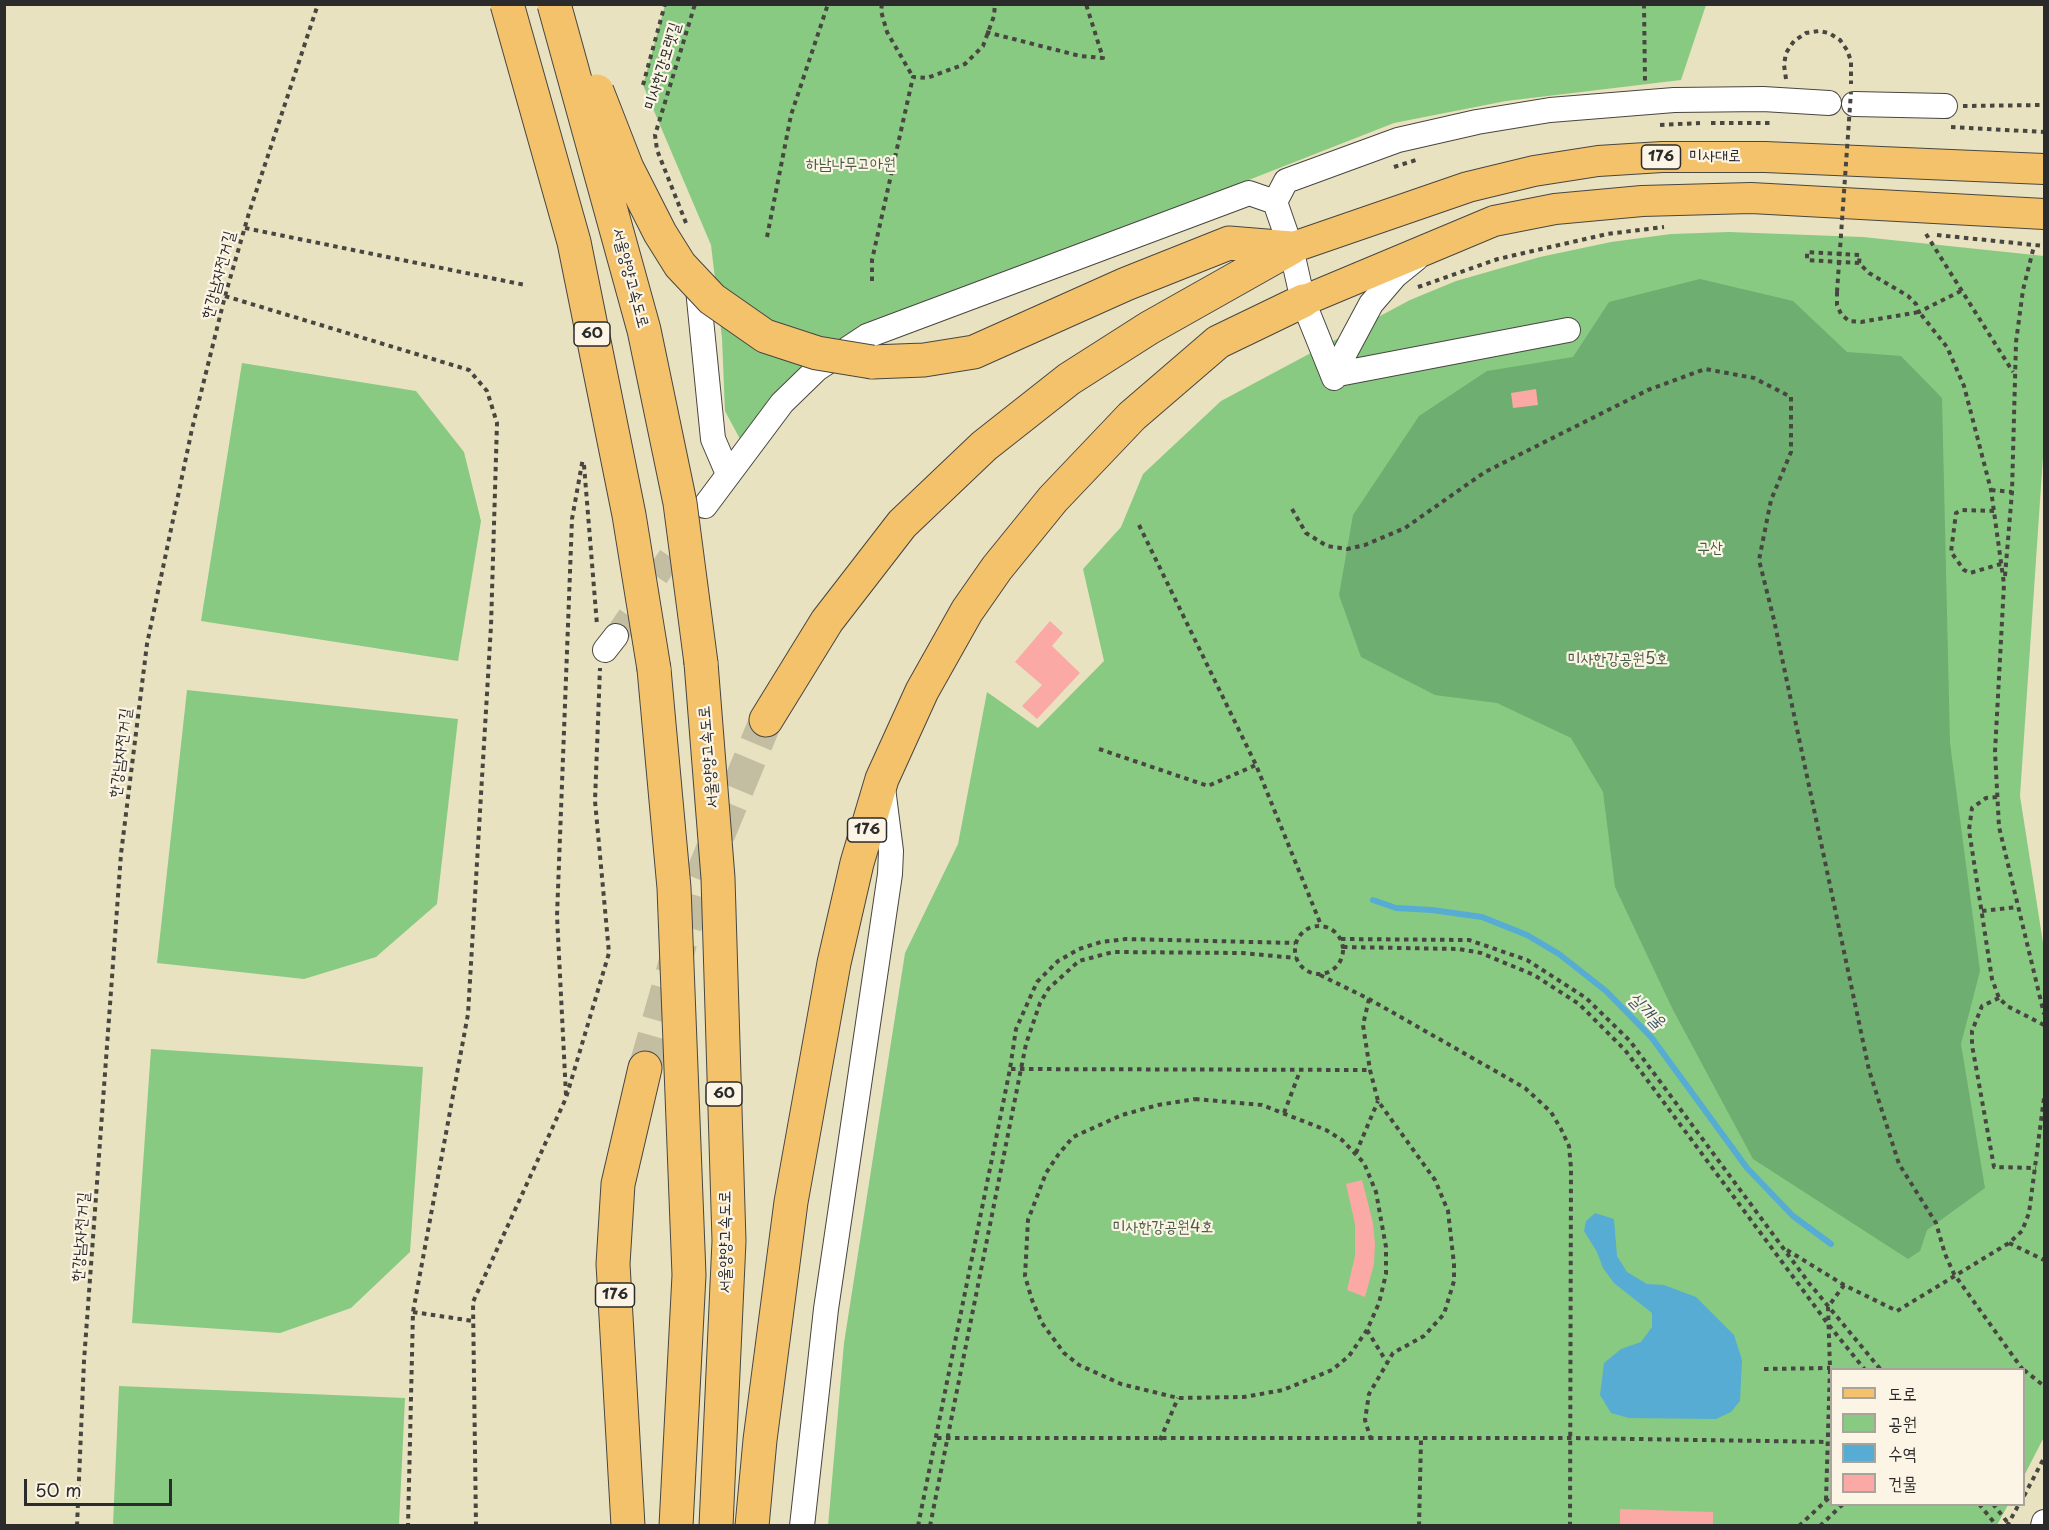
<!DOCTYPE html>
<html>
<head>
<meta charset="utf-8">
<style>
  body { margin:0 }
  #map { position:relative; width:2049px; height:1530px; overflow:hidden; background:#e9e2c0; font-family:"Playpen Sans","Poor Story",sans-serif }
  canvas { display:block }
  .frame { position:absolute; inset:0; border:6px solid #2b2b2b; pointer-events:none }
  .legend { position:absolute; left:1830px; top:1368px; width:195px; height:138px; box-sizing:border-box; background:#fcf5e5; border:2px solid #a8a49b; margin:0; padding:8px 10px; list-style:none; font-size:18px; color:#2b2b2b }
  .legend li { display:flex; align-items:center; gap:12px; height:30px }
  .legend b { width:30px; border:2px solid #a8a49b }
  .scale { position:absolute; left:24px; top:1479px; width:148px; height:27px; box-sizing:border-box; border:3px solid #2b2b2b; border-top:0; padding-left:8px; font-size:18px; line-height:21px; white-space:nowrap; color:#2b2b2b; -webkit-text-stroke:4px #fcf5e5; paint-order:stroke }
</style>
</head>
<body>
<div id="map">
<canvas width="2049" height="1530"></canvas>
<div class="frame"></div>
<ul class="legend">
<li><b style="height:8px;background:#f3c26a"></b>도로</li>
<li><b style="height:16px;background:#88ca82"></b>공원</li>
<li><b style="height:16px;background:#57acd3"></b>수역</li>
<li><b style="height:16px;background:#fba9a4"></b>건물</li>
</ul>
<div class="scale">50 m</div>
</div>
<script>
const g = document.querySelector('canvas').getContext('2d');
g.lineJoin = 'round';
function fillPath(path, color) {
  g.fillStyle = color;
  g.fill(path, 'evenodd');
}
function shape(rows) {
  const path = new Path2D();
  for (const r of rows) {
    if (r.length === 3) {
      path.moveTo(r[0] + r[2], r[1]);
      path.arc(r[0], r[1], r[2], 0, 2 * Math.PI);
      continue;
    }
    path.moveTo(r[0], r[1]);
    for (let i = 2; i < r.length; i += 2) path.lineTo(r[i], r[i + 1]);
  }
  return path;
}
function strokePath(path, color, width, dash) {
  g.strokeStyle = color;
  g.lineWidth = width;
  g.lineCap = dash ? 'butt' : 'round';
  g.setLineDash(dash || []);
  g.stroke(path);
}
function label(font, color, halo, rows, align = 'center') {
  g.font = font + ' "Playpen Sans","Poor Story",sans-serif';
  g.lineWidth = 4.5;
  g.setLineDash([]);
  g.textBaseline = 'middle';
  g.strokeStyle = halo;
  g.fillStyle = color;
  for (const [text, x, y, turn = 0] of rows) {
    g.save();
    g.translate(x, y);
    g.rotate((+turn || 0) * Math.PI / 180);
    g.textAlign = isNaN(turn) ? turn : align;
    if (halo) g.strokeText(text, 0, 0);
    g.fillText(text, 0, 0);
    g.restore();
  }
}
const green = shape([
  [665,5,1706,5,1681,80,1506,101,1394,123,828,345,741,441,725,411,722,338,711,245,643,85],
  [1729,232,1863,237,2044,256,2044,442,2020,796,2044,949,2044,1437,2024,1476,2024,1370,1832,1370,1832,1504,2008,1505,1997,1525,828,1526,844,1343,905,953,958,844,987,692,1038,728,1104,661,1083,569,1121,527,1143,474,1221,401,1410,300,1456,281,1540,257,1611,242,1671,234],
  [242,363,416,391,464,452,481,521,458,661,201,621],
  [187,690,458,719,437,904,376,957,304,979,157,963],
  [151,1049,423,1067,410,1252,351,1308,280,1333,132,1323],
  [119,1386,405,1398,399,1525,113,1525]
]);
const forest = shape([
  [1700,279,1793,301,1847,352,1901,356,1942,398,1950,743,1980,971,1961,1044,1985,1188,1927,1230,1920,1251,1908,1259,1753,1159,1672,1008,1615,887,1603,792,1571,738,1497,703,1435,695,1361,657,1339,595,1353,515,1419,416,1487,371,1573,357,1609,302]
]);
const water = shape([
  [1595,1213,1614,1219,1617,1256,1627,1272,1647,1284,1664,1285,1696,1297,1734,1335,1742,1360,1740,1401,1731,1412,1716,1419,1629,1418,1611,1413,1600,1395,1604,1363,1621,1349,1641,1342,1652,1327,1652,1313,1614,1283,1603,1268,1597,1252,1584,1231,1586,1221]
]);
const stream = shape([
  [1373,900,1396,908,1432,910,1482,917,1527,935,1559,954,1606,991,1652,1038,1747,1168,1793,1216,1831,1244]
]);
const building = shape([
  [1536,389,1538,405,1513,408,1511,393],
  [1050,621,1063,633,1052,646,1080,673,1037,719,1022,706,1042,685,1015,662],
  [1362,1180,1373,1223,1375,1244,1374,1264,1365,1297,1347,1290,1355,1256,1355,1224,1346,1184],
  [1620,1509,1713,1512,1713,1526,1620,1526]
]);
const minorTunnel = shape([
  [616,636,689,529]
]);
const highwayTunnel = shape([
  [645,1068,696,889,766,720]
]);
const path = shape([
  [882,4,881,11,887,32,913,77],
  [1644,4,1645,81],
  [986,32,1080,56,1103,58,1086,4],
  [1786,79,1784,65,1786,53,1794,41,1806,33,1819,31,1829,33,1840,40,1847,50,1851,61,1851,84],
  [643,85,665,4],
  [1963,106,2044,105],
  [1711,123,1772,123],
  [1660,125,1700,123],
  [1951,127,2044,132],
  [1394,167,1416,160],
  [686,223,657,150,655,135,695,4],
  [245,228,525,285],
  [1926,234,2013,372],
  [1937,235,2044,246],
  [767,237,791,115,828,4],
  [1859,263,1860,255,1807,252,1807,260,1859,263,1869,273,1908,296,1916,304,1919,312,1961,291],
  [872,281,872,260,913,77,927,78,965,64,983,46,994,16,995,4],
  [1418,287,1498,259,1607,234,1664,227],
  [1837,292,1837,305,1841,314,1849,321,1861,322,1919,312,1947,347,1964,386,1991,490,2004,584,1995,752,1999,827,2044,1014],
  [225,296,469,370,487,391,497,423,491,626,468,1014,413,1312,408,1526],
  [584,465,597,625],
  [1991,490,2012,492],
  [1292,509,1306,533,1327,546,1347,549,1365,545,1405,528,1485,472,1648,390,1705,369,1754,378,1791,397,1791,452,1771,500,1759,560,1774,620,1869,1070,1899,1164,1936,1223,1945,1254,1954,1274,2023,1370],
  [1994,511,1962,510,1956,513,1951,552,1964,570,1970,573,2001,564],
  [1139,525,1256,765,1321,925],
  [2005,576,2012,492,2016,342,2023,290,2034,246],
  [1099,749,1208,786,1256,765],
  [1997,797,1986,798,1972,808,1969,830,1992,979,1999,998,2007,1006,2044,1025],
  [1982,911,2017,907],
  [1319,950,24],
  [1341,939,1469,940,1527,960,1586,998,1630,1041,1809,1283,1881,1370],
  [1343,947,1459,949,1481,953,1534,975,1579,1004,1625,1050,1828,1324,1865,1370],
  [1320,975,1369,999,1525,1088,1551,1112,1561,1129,1569,1146,1571,1168,1570,1526],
  [1999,998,1982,1006,1972,1031,1972,1045,1994,1167,2036,1168],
  [1369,999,1363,1025,1370,1070,1378,1101,1435,1180,1448,1211,1454,1264,1454,1281,1444,1314,1424,1336,1393,1353,1369,1394,1365,1420,1371,1440],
  [1011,1069,1370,1070],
  [566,1095,557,916,572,519,583,458],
  [1195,1099,1262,1105,1326,1130,1342,1140,1364,1163,1376,1192,1386,1247,1386,1274,1379,1303,1367,1330,1349,1356,1332,1370,1283,1390,1244,1397,1178,1398,1121,1384,1079,1365,1064,1353,1042,1323,1032,1300,1025,1276,1028,1220,1046,1173,1058,1155,1073,1137,1122,1115,1158,1105,1195,1099],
  [1284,1113,1300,1071],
  [1356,1153,1378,1101],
  [2009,1243,2044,1260],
  [1787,1250,1844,1285,1897,1311,2009,1243,2022,1231,2029,1213,2044,1098],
  [413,1312,473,1321],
  [1367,1330,1386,1361],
  [1764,1369,1830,1368],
  [2024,1370,2044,1386],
  [937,1438,1572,1438,1828,1442],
  [1160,1440,1178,1398],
  [2024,1496,2044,1458],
  [1826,1500,1830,1368,1828,1307,1844,1285],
  [1979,1504,1997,1526],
  [1993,1504,2008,1523],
  [77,1526,84,1361,121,854,147,644,192,429,225,296,249,213,318,4],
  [476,1526,473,1302,566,1098,609,953,595,801,600,668],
  [918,1526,1010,1069,1016,1029,1037,982,1058,961,1079,949,1101,942,1126,939,1295,943],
  [930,1526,1026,1044,1040,1003,1049,988,1079,961,1113,952,1242,953,1296,958],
  [1419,1526,1421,1440],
  [1799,1526,1832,1495],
  [1820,1526,1843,1504],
  [2007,1526,2019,1504]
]);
const minor = shape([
  [1854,104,1945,106],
  [697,279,713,439,728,474],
  [1333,375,1568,330],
  [1333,375,1371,304,1395,276,1416,259],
  [1334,378,1303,301,1291,248,1275,202,1286,181,1398,140,1477,122,1550,110,1674,100,1763,99,1829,103],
  [705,506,782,403,817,369,867,336,1249,193,1275,202],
  [605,650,616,636],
  [802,1526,826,1309,890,874,891,851,883,788],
  [2043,1526,2044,1522]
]);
const major = shape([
  [1291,248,1468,187,1534,171,1598,161,1662,157,1765,157,2044,169],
  [1303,301,1494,221,1555,209,1642,201,1751,198,2044,214]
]);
const highway = shape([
  [872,362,924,360,974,352,1126,284,1229,243,1291,248],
  [701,663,718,878,729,1241,716,1526],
  [654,669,674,888,689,1275,676,1526],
  [766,720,827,621,902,524,984,446,1069,379,1149,328,1291,248],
  [628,1526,613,1264,618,1184,645,1068],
  [752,1526,760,1440,791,1202,834,963,857,863,882,779,922,691,967,611,997,568,1053,499,1132,416,1218,342,1303,301]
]);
const pathBridge = shape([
  [1837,292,1851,92]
]);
const highwayBridge = shape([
  [507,4,574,242,629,515,654,669],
  [554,4,644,330,680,503,701,663],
  [597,91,627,168,660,233,680,265,712,299,765,336,817,353,872,362]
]);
const shields = [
  [1661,157,39],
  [592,334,36],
  [867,830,39],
  [724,1094,36],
  [615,1295,39]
];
const shieldNames = [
  ["176",1661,157],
  ["60",592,334],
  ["176",867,830],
  ["60",724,1094],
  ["176",615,1295]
];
const streetNames = [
  ["미사한강모랫길",663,66,-73],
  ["미사대로",1715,157],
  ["한강남자전거길",219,275,-75],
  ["서울양양고속도로",630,278,75],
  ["한강남자전거길",121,753,-83],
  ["서울양양고속도로",709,757,-95],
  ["한강남자전거길",81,1237,-86],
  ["서울양양고속도로",726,1242,-90]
];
const parkNames = [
  ["하남나무고아원",851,165],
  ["구산",1710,549],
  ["미사한강공원5호",1618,660],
  ["미사한강공원4호",1163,1228]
];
const waterNames = [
  ["실개울",1646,1011,46]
];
fillPath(green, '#88ca82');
fillPath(forest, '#6eae70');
fillPath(water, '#57acd3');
strokePath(stream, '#57acd3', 6);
fillPath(building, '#fba9a4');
strokePath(minorTunnel, '#c3bda2', 24, [24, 12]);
strokePath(highwayTunnel, '#c3bda2', 33, [33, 16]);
strokePath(minor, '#484641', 26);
strokePath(major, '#484641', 32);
strokePath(highway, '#484641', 35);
strokePath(path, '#484641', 4, [4.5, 4.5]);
strokePath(minor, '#fff', 24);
strokePath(major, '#f3c26a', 30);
strokePath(highway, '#f3c26a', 33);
strokePath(highwayBridge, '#484641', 35, []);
strokePath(pathBridge, '#484641', 4, [4.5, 4.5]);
strokePath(highwayBridge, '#f3c26a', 33);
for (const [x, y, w] of shields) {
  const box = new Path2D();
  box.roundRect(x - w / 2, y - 12, w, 24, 4.5);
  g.fillStyle = '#fcf5e5';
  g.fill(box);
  strokePath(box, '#2b2b2b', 1.5);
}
label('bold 15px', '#2b2b2b', null, shieldNames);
label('16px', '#2b2b2b', '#fcf5e5', streetNames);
label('16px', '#475b45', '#fcf5e5', parkNames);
label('italic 18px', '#3a5866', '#fcf5e5', waterNames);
</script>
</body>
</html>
